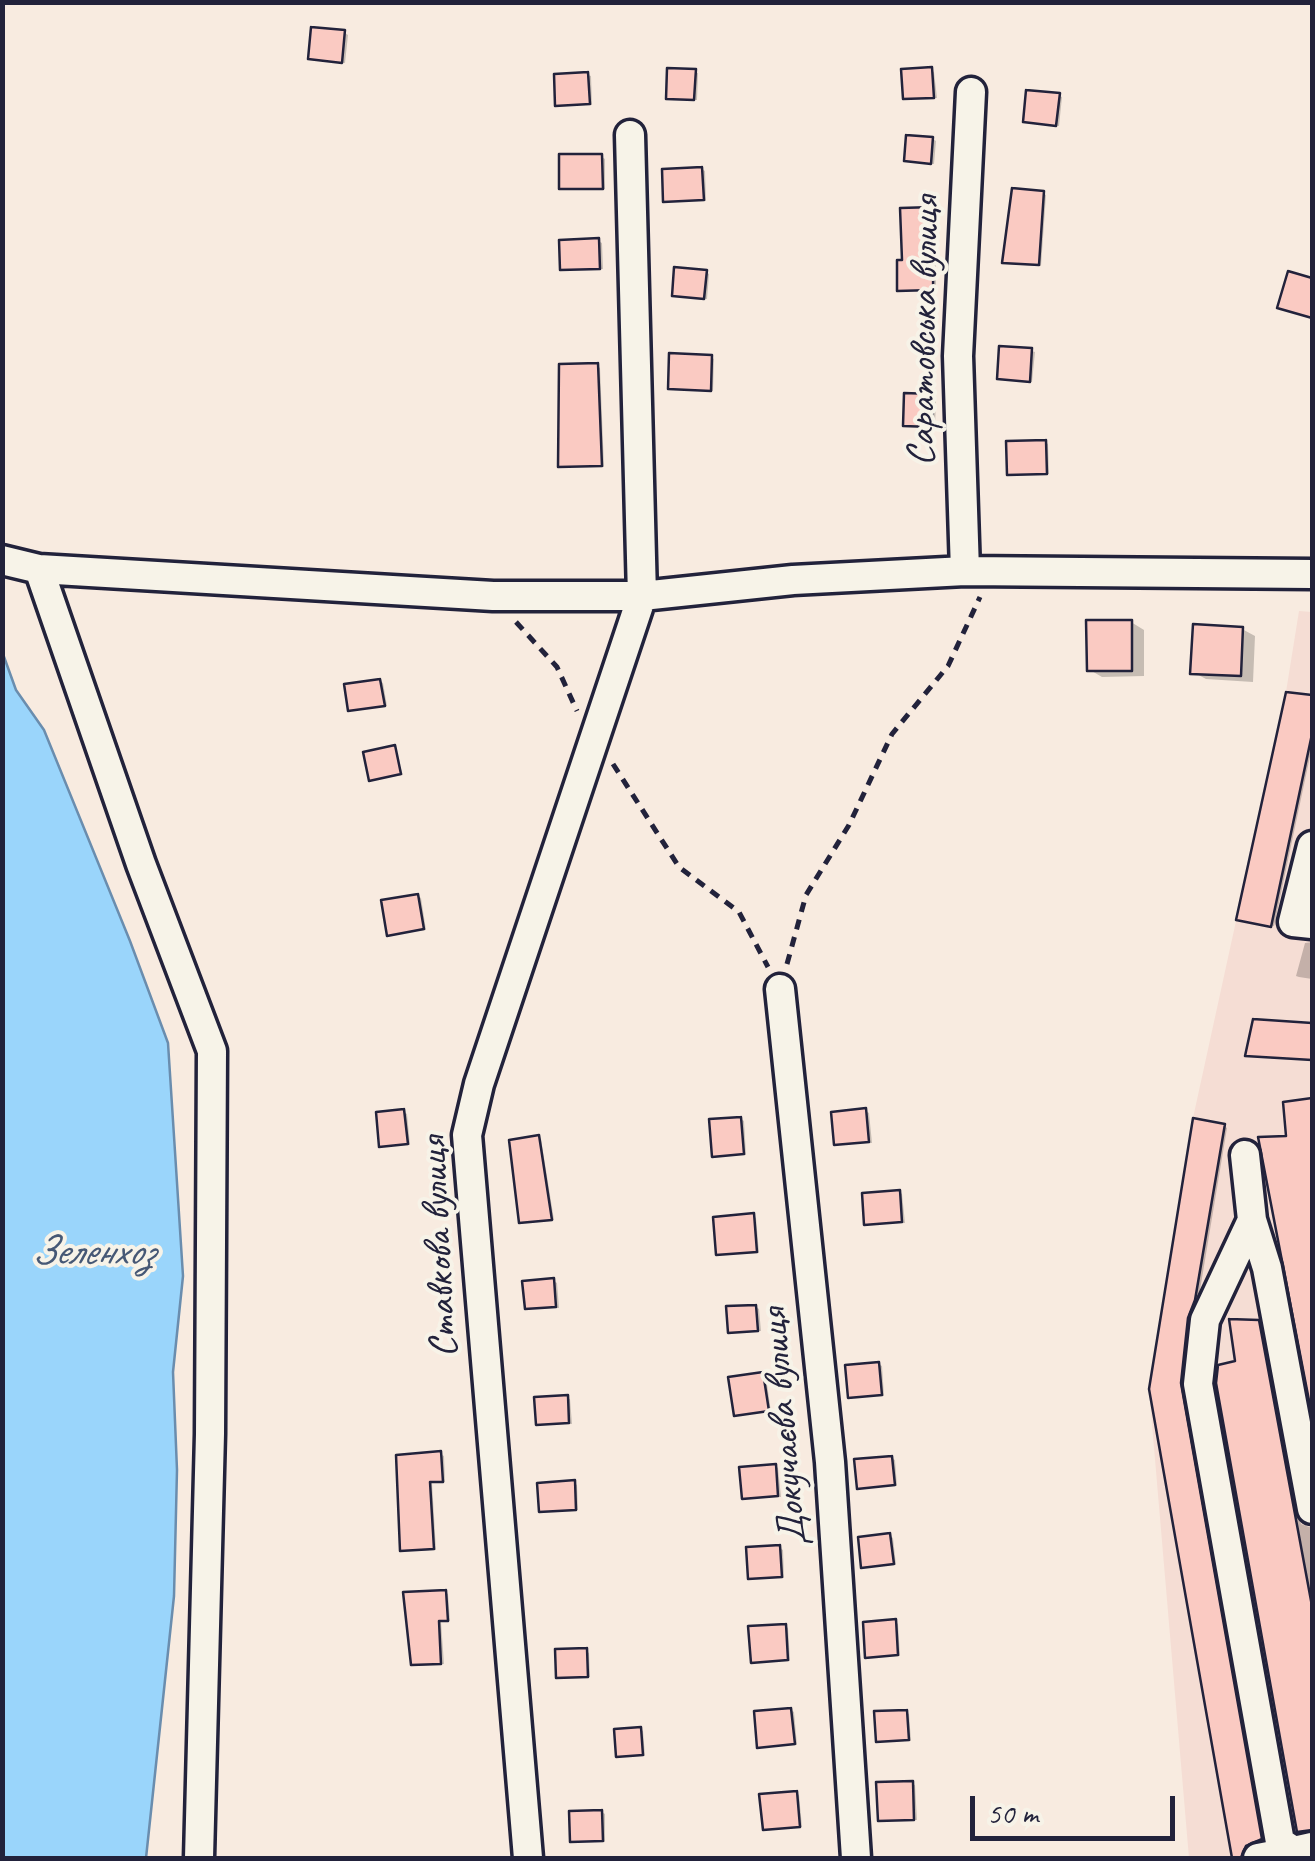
<!DOCTYPE html>
<html>
<head>
<meta charset="utf-8">
<style>
  body { margin:0 }
  #map { position:relative; width:1315px; height:1861px; overflow:hidden; background:#f8ebe0; font-family:Caveat,sans-serif }
  canvas { display:block }
  .frame { position:absolute; inset:0; border:5px solid #22223b; pointer-events:none }
  .scale { position:absolute; left:970px; top:1796px; width:205px; height:45px; box-sizing:border-box; border:5px solid #22223b; border-top:0; padding-left:12px; font-size:30px; line-height:35px; white-space:nowrap; color:#22223b; -webkit-text-stroke:8px #f7f3e8; paint-order:stroke }
</style>
</head>
<body>
<div id="map">
<canvas width="1315" height="1861"></canvas>
<div class="frame"></div>
<div class="scale">50 m</div>
</div>
<script>
const g = document.querySelector('canvas').getContext('2d');
g.lineJoin = 'round';
function fillPath(path, color) {
  g.fillStyle = color;
  g.fill(path, 'evenodd');
}
function shape(rows) {
  const path = new Path2D();
  for (const r of rows) {
    path.moveTo(r[0], r[1]);
    for (let i = 2; i < r.length; i += 2) path.lineTo(r[i], r[i + 1]);
  }
  return path;
}
function strokePath(path, color, width, dash) {
  g.strokeStyle = color;
  g.lineWidth = width;
  g.lineCap = dash ? 'butt' : 'round';
  g.setLineDash(dash || []);
  g.stroke(path);
}
function label(font, color, halo, rows, align = 'center') {
  g.font = font + ' Caveat,sans-serif';
  g.lineWidth = 8;
  g.setLineDash([]);
  g.textBaseline = 'middle';
  g.strokeStyle = halo;
  g.fillStyle = color;
  for (const [text, x, y, turn = 0] of rows) {
    g.save();
    g.translate(x, y);
    g.rotate((+turn || 0) * Math.PI / 180);
    g.textAlign = isNaN(turn) ? turn : align;
    if (halo) g.strokeText(text, 0, 0);
    g.fillText(text, 0, 0);
    g.restore();
  }
}
const built = shape([
  [1299,611,1312,612,1312,1858,1189,1858,1149,1389,1193,1118,1286,692]
]);
const water = shape([
  [3,654,16,690,44,730,130,941,168,1043,183,1276,173,1372,177,1470,174,1596,146,1858,3,1858,3,654]
]);
const shadow = shape([
  [345,33,348,35,345,63,313,59],
  [931,70,934,72,937,98,905,98],
  [695,72,698,73,697,100,672,99],
  [588,75,591,76,592,105,558,105],
  [1059,96,1062,97,1059,126,1025,121],
  [933,139,936,141,934,164,907,160],
  [602,157,605,159,605,189,564,189],
  [702,169,705,171,706,201,666,200],
  [1043,193,1046,195,1041,266,1008,264,1005,262],
  [933,210,936,211,936,291,903,291,900,289],
  [598,241,602,243,603,269,562,269],
  [706,272,709,274,707,299,674,295],
  [1032,351,1035,352,1032,382,1002,379],
  [711,357,714,359,713,391,670,388],
  [597,366,600,368,604,467,564,467,561,466],
  [932,397,936,398,935,427,906,425],
  [1045,442,1048,444,1049,474,1010,474],
  [1131,622,1144,630,1144,676,1102,677,1090,670],
  [1242,629,1255,636,1253,682,1206,679,1193,672],
  [380,681,383,683,387,706,350,709],
  [1288,695,1312,698,1312,747,1274,926,1241,920],
  [394,748,403,775,371,780],
  [418,896,421,898,426,930,390,934],
  [1312,942,1312,979,1299,977,1296,976,1305,943],
  [1312,1100,1312,1406,1261,1139,1288,1138,1285,1104],
  [866,1111,869,1113,872,1143,837,1144],
  [404,1112,407,1114,410,1145,381,1145],
  [741,1119,744,1121,746,1155,714,1155],
  [1224,1126,1227,1128,1198,1302,1190,1320,1183,1390,1264,1840,1235,1848,1151,1389],
  [538,1138,541,1139,554,1220,524,1223,521,1222],
  [899,1192,902,1194,905,1223,867,1224],
  [753,1216,756,1218,759,1253,719,1254],
  [554,1281,557,1283,559,1308,527,1308],
  [756,1307,759,1309,761,1331,730,1331],
  [1258,1322,1262,1324,1301,1524,1312,1528,1312,1831,1298,1830,1237,1363],
  [878,1364,882,1366,884,1396,850,1397],
  [762,1375,766,1377,771,1412,736,1414],
  [567,1398,570,1399,572,1424,538,1423],
  [440,1454,444,1456,445,1482,432,1483,436,1550,406,1551,402,1550],
  [891,1458,895,1460,897,1486,859,1487],
  [775,1466,778,1468,781,1497,745,1498],
  [574,1483,577,1485,578,1510,542,1510],
  [890,1536,893,1538,896,1565,864,1566],
  [780,1548,783,1550,784,1578,750,1578],
  [445,1592,448,1594,450,1621,441,1622,444,1664,416,1666,413,1664],
  [895,1622,898,1624,900,1656,868,1656],
  [785,1626,788,1628,790,1661,753,1662],
  [586,1651,589,1653,590,1677,558,1676],
  [791,1710,794,1712,797,1745,760,1746],
  [906,1712,909,1714,911,1741,878,1741],
  [640,1729,643,1731,645,1756,618,1756],
  [912,1784,915,1785,917,1820,880,1819],
  [796,1793,799,1795,802,1827,765,1828],
  [602,1812,605,1814,605,1842,572,1841]
]);
const building = shape([
  [311,27,345,30,342,63,308,59,311,27],
  [932,67,934,98,903,99,901,69,932,67],
  [667,68,696,69,694,100,666,99,667,68],
  [588,72,590,104,555,106,554,74,588,72],
  [1026,90,1060,93,1056,126,1023,122,1026,90],
  [906,135,933,137,931,164,904,161,906,135],
  [559,154,602,154,603,189,559,189,559,154],
  [702,167,704,200,663,202,662,169,702,167],
  [1012,188,1044,191,1039,265,1002,263,1012,188],
  [934,207,933,290,897,291,897,260,902,260,900,208,934,207],
  [599,238,600,269,560,270,559,240,599,238],
  [674,267,707,270,704,299,672,296,674,267],
  [1288,271,1312,278,1312,318,1277,308,1288,271],
  [999,346,1032,348,1030,382,997,379,999,346],
  [669,353,712,355,711,391,668,389,669,353],
  [598,363,602,466,558,467,559,364,598,363],
  [904,393,933,394,932,427,903,426,904,393],
  [1046,440,1047,474,1007,475,1006,441,1046,440],
  [1086,620,1132,620,1132,671,1087,671,1086,620],
  [1193,624,1243,627,1241,676,1190,674,1193,624],
  [380,679,385,706,348,711,344,684,380,679],
  [1286,692,1312,695,1312,734,1271,927,1236,920,1286,692],
  [395,745,401,774,369,781,363,752,395,745],
  [418,894,424,929,387,936,381,900,418,894],
  [1253,1019,1312,1023,1312,1060,1245,1056,1253,1019],
  [1312,1098,1312,1416,1258,1137,1286,1136,1283,1102,1312,1098],
  [866,1108,869,1142,834,1145,831,1112,866,1108],
  [404,1109,408,1144,379,1147,376,1112,404,1109],
  [741,1117,744,1154,712,1157,709,1119,741,1117],
  [1193,1118,1225,1124,1195,1300,1188,1318,1181,1383,1262,1839,1246,1846,1241,1858,1232,1858,1149,1389,1193,1118],
  [539,1135,552,1220,519,1223,509,1140,539,1135],
  [900,1190,902,1222,864,1225,862,1193,900,1190],
  [754,1213,757,1252,716,1255,713,1217,754,1213],
  [554,1278,556,1307,525,1309,522,1281,554,1278],
  [756,1305,758,1331,728,1333,726,1306,756,1305],
  [1229,1319,1259,1320,1312,1606,1312,1830,1297,1832,1216,1383,1218,1365,1235,1361,1229,1319],
  [879,1362,882,1395,848,1398,845,1365,879,1362],
  [763,1372,769,1411,734,1416,728,1377,763,1372],
  [568,1395,569,1423,536,1425,534,1397,568,1395],
  [441,1451,443,1482,430,1482,434,1549,400,1551,396,1455,441,1451],
  [892,1456,895,1485,857,1489,854,1459,892,1456],
  [776,1464,778,1496,742,1499,739,1467,776,1464],
  [575,1480,576,1510,539,1512,537,1483,575,1480],
  [890,1533,894,1564,861,1568,858,1537,890,1533],
  [780,1545,782,1577,748,1579,746,1547,780,1545],
  [446,1590,448,1621,439,1621,441,1664,411,1665,403,1592,446,1590],
  [896,1619,898,1655,865,1658,863,1622,896,1619],
  [786,1624,788,1660,751,1663,748,1626,786,1624],
  [587,1648,588,1677,556,1678,555,1649,587,1648],
  [791,1708,795,1744,757,1748,754,1711,791,1708],
  [907,1710,909,1740,876,1742,874,1711,907,1710],
  [641,1727,643,1755,616,1757,614,1729,641,1727],
  [913,1781,914,1820,878,1821,876,1782,913,1781],
  [797,1791,800,1827,763,1830,759,1794,797,1791],
  [602,1810,603,1841,570,1842,569,1811,602,1810]
]);
const path = shape([
  [516,622,557,667,577,711],
  [613,764,679,867,739,912,768,967],
  [787,964,806,895,849,825,892,734,948,666,980,597]
]);
const minor = shape([
  [2,560,39,569,493,596,642,596,793,580,965,571,1312,574],
  [39,569,141,864,212,1051,210,1434,199,1858],
  [965,571,958,356,971,92],
  [1312,846,1293,922,1312,924],
  [780,989,830,1462,856,1858],
  [1245,1155,1252,1220,1205,1320,1198,1384,1280,1842,1294,1851,1312,1847],
  [1252,1220,1267,1268,1312,1509],
  [528,1858,467,1135,479,1084,642,596,630,135],
  [1258,1858,1294,1851]
]);
const streetNames = [
  ["Саратовська вулиця",925,331,-89],
  ["Ставкова вулиця",440,1247,-93],
  ["Докучаєва вулиця",785,1427,-95]
];
const waterNames = [
  ["Зеленхоз",92,1253]
];
fillPath(built, '#f5ddd4');
fillPath(water, '#9ad5fb');
strokePath(water, '#6a8dae', 2.5);
fillPath(shadow, '#0003');
fillPath(building, '#facac2');
strokePath(building, '#22223b', 2.5);
strokePath(minor, '#22223b', 35);
strokePath(path, '#22223b', 5, [10, 8]);
strokePath(minor, '#f7f3e8', 28);
label('40px', '#22223b', '#f7f3e8', streetNames);
label('italic 42px', '#465875', '#f7f3e8', waterNames);
</script>
</body>
</html>
